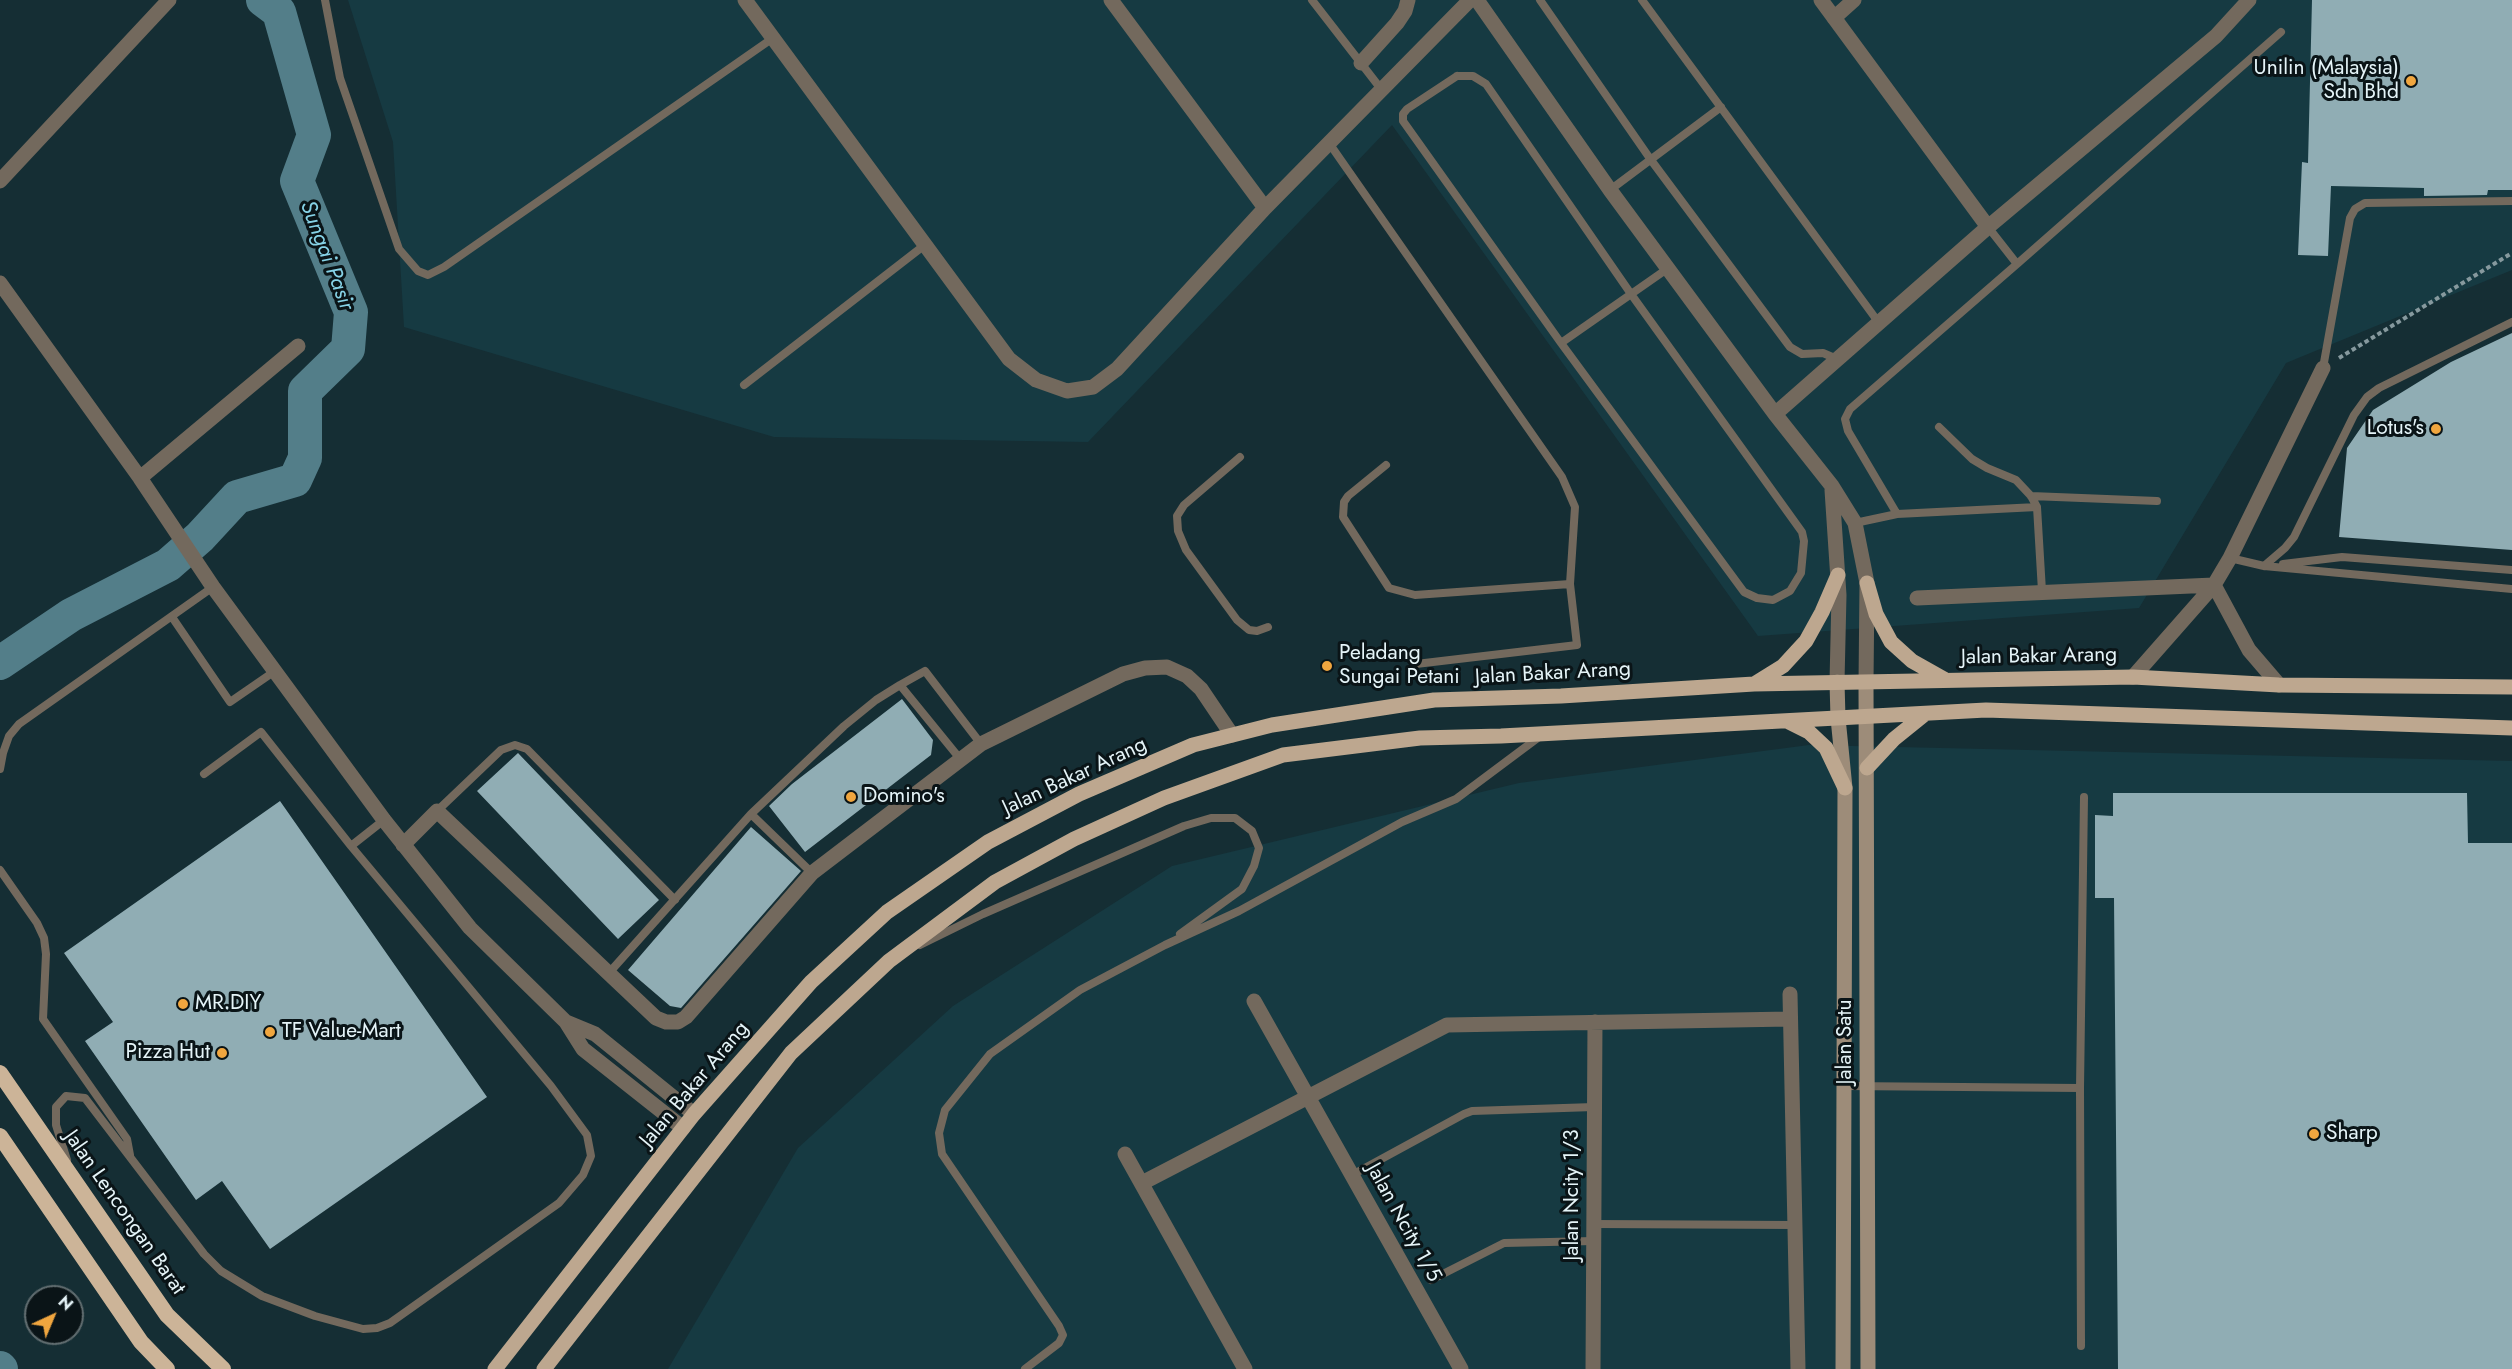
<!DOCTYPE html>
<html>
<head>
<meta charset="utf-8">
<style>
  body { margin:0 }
  #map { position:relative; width:2512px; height:1369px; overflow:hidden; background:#152e34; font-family:Jost,sans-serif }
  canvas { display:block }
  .north { position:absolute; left:24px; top:1285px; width:60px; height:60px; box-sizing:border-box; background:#0a1417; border:2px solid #626e71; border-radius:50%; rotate:44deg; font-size:16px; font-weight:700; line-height:24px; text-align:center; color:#e5f4f8 }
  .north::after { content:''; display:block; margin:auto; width:21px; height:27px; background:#f0a63f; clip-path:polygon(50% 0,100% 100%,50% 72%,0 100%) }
</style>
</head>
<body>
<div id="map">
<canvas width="2512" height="1369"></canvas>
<div class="north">N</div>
</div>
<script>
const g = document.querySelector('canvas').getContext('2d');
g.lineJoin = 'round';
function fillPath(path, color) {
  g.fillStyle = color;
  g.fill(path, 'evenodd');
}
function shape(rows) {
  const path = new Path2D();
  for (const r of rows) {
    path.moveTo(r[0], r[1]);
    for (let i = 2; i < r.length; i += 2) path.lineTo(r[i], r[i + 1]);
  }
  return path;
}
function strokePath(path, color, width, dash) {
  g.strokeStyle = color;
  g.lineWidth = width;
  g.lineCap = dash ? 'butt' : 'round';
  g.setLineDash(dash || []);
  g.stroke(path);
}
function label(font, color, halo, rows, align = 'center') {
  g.font = font + ' Jost,sans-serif';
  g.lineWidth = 6;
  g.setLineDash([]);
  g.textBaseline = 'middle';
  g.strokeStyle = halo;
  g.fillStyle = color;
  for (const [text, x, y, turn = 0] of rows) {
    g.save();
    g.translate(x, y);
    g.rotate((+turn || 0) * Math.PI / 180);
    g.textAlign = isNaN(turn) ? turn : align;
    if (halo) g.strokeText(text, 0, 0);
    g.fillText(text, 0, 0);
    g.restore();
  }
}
const built = shape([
  [348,0,2512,0,2512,270,2286,363,2139,608,1758,636,1392,125,1088,442,774,437,404,327,393,142],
  [1809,745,2512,761,2512,1369,668,1369,798,1148,953,1006,1172,866,1519,783]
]);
const river = shape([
  [0,663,71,615,168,565,200,537,237,497,295,480,305,458,305,391,348,349,351,312,297,181,314,135,279,12,263,0],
  [0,1368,1,1369]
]);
const building = shape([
  [2312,0,2512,0,2512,190,2488,190,2487,195,2424,196,2424,188,2331,186,2328,256,2298,255,2302,162,2308,163],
  [2512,333,2512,550,2339,537,2347,448,2373,410,2451,362],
  [902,699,933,740,931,755,805,852,769,806,792,784],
  [518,753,659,900,618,939,477,791],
  [2113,793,2467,793,2468,843,2512,843,2512,1369,2118,1369,2114,898,2095,898,2095,815,2113,816],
  [280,801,487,1097,270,1249,222,1181,196,1200,85,1041,113,1022,64,953],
  [751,827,801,871,681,1008,670,1006,628,970]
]);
const path = shape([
  [2339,358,2512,253]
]);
const service = shape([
  [325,0,340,78,399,249,418,271,428,275,444,267,773,38],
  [1312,0,1381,89],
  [1540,0,1651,160,1790,347,1802,354,1823,353,1837,359],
  [1642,0,1879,323],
  [1457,76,1473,76,1486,84,1631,294,1802,532,1804,541,1801,573,1790,591,1773,600,1757,598,1744,592,1561,343,1403,121,1403,114,1407,109,1457,76],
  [1329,143,1562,477,1575,507,1570,584,1415,595,1389,588,1343,517,1344,502,1348,496,1386,465],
  [1610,190,1721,107],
  [2017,264,2281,32],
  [1561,343,1667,269],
  [2323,368,2350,218,2355,209,2365,203,2512,201],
  [744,385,926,244],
  [1939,427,1972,459,1987,468,2016,480,2031,496,2037,507,2042,591],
  [1240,457,1184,505,1177,516,1178,531,1186,550,1237,620,1249,630,1257,631,1268,627],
  [2031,496,2157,501],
  [1897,514,1848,431,1845,419,1850,409,2017,264,1988,227],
  [1855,523,1897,514,2037,507],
  [2230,558,2264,566,2512,589],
  [2283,564,2342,557,2512,570],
  [2264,566,2285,548,2294,537,2354,415,2367,397,2379,388,2512,322],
  [172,617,230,702,275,671],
  [1416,664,1577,645,1570,584],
  [900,685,961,760],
  [0,769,3,753,9,736,19,724,213,587],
  [437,811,501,750,515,745,527,749,675,900],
  [751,814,812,873],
  [351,846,384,820],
  [0,870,37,923,44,938,46,954,43,1019,127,1139,130,1155],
  [920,945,983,914,1184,826,1211,818,1235,818,1252,831,1259,848,1254,866,1242,889,1180,934],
  [608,974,751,814,844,726,876,700,900,685,925,671,981,744],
  [1844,1086,2080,1088,2084,797],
  [2080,1088,2081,1346],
  [67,1160,56,1125,56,1107,66,1096,85,1098,204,1254,221,1271,262,1296,315,1316,363,1329,377,1328,390,1323,559,1203,583,1175,591,1156,587,1135,551,1086,351,846,261,732,204,774],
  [1352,1175,1464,1114,1472,1111,1594,1107],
  [1594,1224,1795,1225],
  [1431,1280,1504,1243,1594,1241],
  [1025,1369,1059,1343,1063,1335,1059,1326,942,1154,939,1133,945,1110,990,1054,1080,990,1165,945,1239,911,1402,822,1456,799,1539,737]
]);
const minor = shape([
  [745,0,1009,359,1036,380,1067,391,1093,387,1117,369,1265,208,1470,0],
  [1111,0,1265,208],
  [1477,0,1610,190,1775,414,1832,486,1855,523,1867,583,1866,683],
  [1821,0,1988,227],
  [1834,18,1854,0],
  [1361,63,1397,23,1405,11,1408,0],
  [0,181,169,0],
  [0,283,140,478,213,587,384,820,470,928,566,1022,583,1049,683,1128],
  [1775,414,1988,227,2216,36,2249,0],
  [140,478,298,346],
  [1832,490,1839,595,1837,682],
  [2214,585,2249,650,2279,685],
  [1917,598,2214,585],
  [2133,677,2214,585,2230,558,2323,368],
  [403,845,437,811,656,1018,666,1022,678,1022,686,1017,812,873,981,744,1123,674,1145,668,1167,667,1187,676,1201,689,1232,735],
  [1790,994,1798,1369],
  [1254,1001,1461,1369],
  [566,1022,595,1034,694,1114],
  [1125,1154,1245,1369],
  [1142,1183,1447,1025,1790,1019],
  [1593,1369,1595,1022]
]);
const secondary = shape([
  [1837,682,1838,718,1845,788,1843,1369],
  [1866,683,1868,1369]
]);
const primary = shape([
  [1867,583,1876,614,1891,642,1912,661,1944,679],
  [1754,684,1783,666,1806,641,1822,612,1838,575],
  [1789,722,1809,732,1826,748,1845,788],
  [1867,768,1894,739,1925,714],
  [495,1369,694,1114,811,982,887,912,988,842,1079,794,1193,745,1272,725,1434,700,1561,696,1754,684,2133,677,2279,685,2512,687],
  [544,1369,791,1053,889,961,995,882,1074,839,1164,798,1283,755,1420,738,1501,736,1986,710,2512,728]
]);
const trunk = shape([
  [0,1073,167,1315,223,1369],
  [0,1136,141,1342,167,1369]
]);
const markers = [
  [2411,81,6,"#f0a63f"],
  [2436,429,6,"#f0a63f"],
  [1327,666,6,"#f0a63f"],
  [851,797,6,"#f0a63f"],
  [183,1004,6,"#f0a63f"],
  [270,1032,6,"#f0a63f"],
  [222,1053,6,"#f0a63f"],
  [2314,1134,6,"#f0a63f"]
];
const poiNames = [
  ["Unilin (Malaysia)",2399,69,"right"],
  ["Sdn Bhd",2399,93,"right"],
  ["Lotus's",2424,429,"right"],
  ["Peladang",1339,654],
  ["Sungai Petani",1339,678],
  ["Domino's",863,797],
  ["MR.DIY",195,1004],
  ["TF Value-Mart",282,1032],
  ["Pizza Hut",210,1053,"right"],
  ["Sharp",2326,1134]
];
const streetNames = [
  ["Jalan Bakar Arang",2039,657,-1],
  ["Jalan Bakar Arang",1553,674,-3],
  ["Jalan Bakar Arang",1075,777,-25],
  ["Jalan Satu",1846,1042,-90],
  ["Jalan Bakar Arang",695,1085,-50],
  ["Jalan Ncity 1/3",1573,1195,-90],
  ["Jalan Lencongan Barat",124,1213,55],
  ["Jalan Ncity 1/5",1403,1223,61]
];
const waterNames = [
  ["Sungai Pasir",326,256,69]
];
fillPath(built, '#163a42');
strokePath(river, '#537e89', 34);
fillPath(building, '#90adb4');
strokePath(path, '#86999e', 4, [4.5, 3]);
strokePath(service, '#73695d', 8);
strokePath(minor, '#73695d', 15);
strokePath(secondary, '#9d8c79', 15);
strokePath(primary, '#bda78f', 15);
strokePath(trunk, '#ccb498', 16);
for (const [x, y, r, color] of markers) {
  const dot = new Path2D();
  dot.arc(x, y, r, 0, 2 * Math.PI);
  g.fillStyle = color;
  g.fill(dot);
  strokePath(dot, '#0a1417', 2);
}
label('21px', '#e5f4f8', '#0a1417', poiNames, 'left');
label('21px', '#e5f4f8', '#0a1417', streetNames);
label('italic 22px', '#86d2e6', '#0a1417', waterNames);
</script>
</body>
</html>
